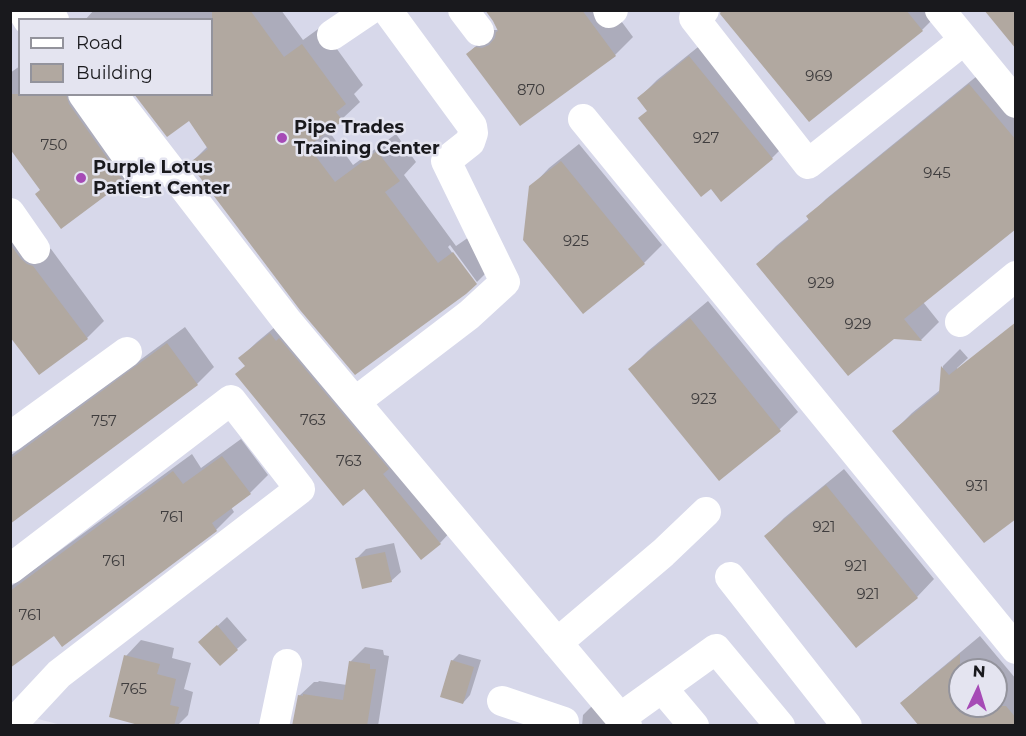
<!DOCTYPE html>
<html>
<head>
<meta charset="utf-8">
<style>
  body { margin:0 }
  #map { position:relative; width:1026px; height:736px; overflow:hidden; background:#e4e4f0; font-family:Montserrat,sans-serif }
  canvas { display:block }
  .frame { position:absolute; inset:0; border:12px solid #19191d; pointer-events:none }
  .legend { position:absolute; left:18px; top:18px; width:195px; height:78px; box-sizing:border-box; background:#e4e4f0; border:2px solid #93939c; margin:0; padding:8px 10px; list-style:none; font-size:18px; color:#19191d }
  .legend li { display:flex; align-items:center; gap:12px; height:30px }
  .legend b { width:30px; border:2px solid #93939c }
  .north { position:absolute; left:948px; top:658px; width:60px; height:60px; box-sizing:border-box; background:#e4e4f0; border:2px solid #93939c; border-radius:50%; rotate:4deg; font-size:16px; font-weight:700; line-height:24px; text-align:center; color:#19191d }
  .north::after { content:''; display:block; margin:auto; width:21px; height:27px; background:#a64bb6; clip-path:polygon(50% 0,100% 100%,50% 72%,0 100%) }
</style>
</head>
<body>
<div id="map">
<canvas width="1026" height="736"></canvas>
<div class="frame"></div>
<ul class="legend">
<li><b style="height:8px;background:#fff"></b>Road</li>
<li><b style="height:16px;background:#b1a8a0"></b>Building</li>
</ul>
<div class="north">N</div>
</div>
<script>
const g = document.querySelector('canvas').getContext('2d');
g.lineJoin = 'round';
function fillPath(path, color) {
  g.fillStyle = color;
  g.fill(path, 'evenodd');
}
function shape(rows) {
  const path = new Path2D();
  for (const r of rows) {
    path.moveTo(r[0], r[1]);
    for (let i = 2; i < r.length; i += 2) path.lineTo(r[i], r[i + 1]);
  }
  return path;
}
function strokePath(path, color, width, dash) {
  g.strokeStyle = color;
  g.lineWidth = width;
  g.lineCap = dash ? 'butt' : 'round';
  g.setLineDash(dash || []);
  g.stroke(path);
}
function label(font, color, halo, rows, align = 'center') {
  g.font = font + ' Montserrat,sans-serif';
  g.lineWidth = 5;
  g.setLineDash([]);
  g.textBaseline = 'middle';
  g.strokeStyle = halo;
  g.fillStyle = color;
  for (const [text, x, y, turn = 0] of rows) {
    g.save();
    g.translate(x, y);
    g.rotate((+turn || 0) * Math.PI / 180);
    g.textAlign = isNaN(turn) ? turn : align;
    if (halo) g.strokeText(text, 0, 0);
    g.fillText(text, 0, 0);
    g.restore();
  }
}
const built = shape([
  [10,11,1015,11,1015,725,65,726,11,712],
  [20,20,212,20,212,94,20,94],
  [960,670,996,670,996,706,960,706]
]);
const shadow = shape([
  [94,10,281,10,303,40,321,27,363,85,354,94,360,102,342,119,328,130,353,165,396,134,416,162,404,175,456,246,472,235,494,265,477,282,450,245,448,247,475,284,191,163,208,146,212,94,212,20,85,20],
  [487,10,613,10,633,37,615,55,468,54,486,36,494,30,499,30],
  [723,10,939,10,940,12,922,30],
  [708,39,790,140,772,158,721,200,639,98,657,80],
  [20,66,20,94,93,94,141,163,123,181,42,190,10,147,10,73],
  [988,67,1016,101,1016,227,923,302,939,322,921,340,893,338,758,264,776,246,810,218,808,217,826,199],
  [579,144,662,245,644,263,584,312,531,187,549,168],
  [10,199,45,247,51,249,104,321,87,338,10,334],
  [708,301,798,412,780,429,719,479,630,369,648,351],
  [287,317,456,526,440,543,364,487,240,358,257,342],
  [185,327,214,367,197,384,10,521,10,456],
  [960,349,968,358,957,368,957,372,1016,517,894,431,912,413,940,390,943,366],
  [241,439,268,475,250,493,231,507,234,512,216,530,54,634,10,666,10,587,192,454,201,468],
  [844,469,934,579,917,597,766,536,784,518],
  [394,543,401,572,391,581,356,559,366,549],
  [227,617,247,640,220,664,210,633],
  [980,636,1016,679,1016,726,902,703,920,686],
  [960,670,996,670,996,706,960,706],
  [141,640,174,648,172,658,191,663,184,689,193,692,188,715,177,726,151,726,126,656],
  [365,647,383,650,384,655,389,656,378,726,294,726,299,696,314,682,318,682,319,681,347,685,351,661],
  [459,654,481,660,470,695,463,703,452,661],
  [596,702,612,726,582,726,583,715]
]);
const building = shape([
  [212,10,250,10,284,57,302,44,346,104,336,112,343,121,308,146,335,182,377,151,400,181,385,192,438,263,453,252,477,284,466,294,355,375,300,310,189,163,208,149,189,121,167,137,134,94,212,94],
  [485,10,582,10,616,56,520,126,466,54,475,47,482,48,489,45,495,38,496,32,498,31,493,21],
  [721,10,906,10,923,31,809,122,720,14],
  [984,10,1016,10,1016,49],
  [689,56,773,159,721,202,711,189,701,197,638,118,647,111,637,98],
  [969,84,1016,140,1016,229,904,319,922,341,894,339,848,376,756,264,809,220,806,216],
  [10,94,66,94,69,104,124,182,61,229,35,194,40,190,10,149],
  [561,161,645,264,583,314,523,240,529,186],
  [10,244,21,259,27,264,33,266,88,339,39,375,10,337],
  [690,318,781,431,719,481,628,369],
  [1016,322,1016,519,984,543,892,431,939,393,941,366,949,375],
  [270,333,276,341,279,338,389,469,383,474,441,544,421,560,364,489,343,506,235,374,245,366,238,358],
  [167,343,198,385,10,524,10,459],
  [222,456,251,494,212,523,217,531,62,647,54,636,10,668,10,591,173,471,183,484],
  [826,485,918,598,856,648,764,536],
  [385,552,392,582,362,589,355,558],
  [217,625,238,650,220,666,198,642],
  [960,654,960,706,1006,706,1016,718,1016,726,919,726,900,703],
  [124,655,160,664,157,674,176,679,170,705,179,707,174,726,142,726,109,717],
  [451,660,474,667,463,704,440,697],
  [349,661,370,664,370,669,376,669,367,726,292,726,298,695,303,696,303,694,343,700]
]);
const minor = shape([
  [22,10,28,20],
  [47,10,54,20],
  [387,10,472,126,473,133,470,142,446,161,505,282,469,315,355,402,627,726],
  [463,10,479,31],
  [608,10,609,13,613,10],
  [704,10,694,18,808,164,964,40],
  [940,10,1016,103],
  [332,35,369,10],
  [83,94,146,183],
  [112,94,287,321,355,402],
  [583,119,1016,649],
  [10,213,35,249],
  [960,322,1016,276],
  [10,437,127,352],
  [10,569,231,400,300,489,59,674,18,718,13,726],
  [730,577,847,726],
  [557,643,663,553,706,512],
  [662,688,694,726],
  [502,701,564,722,563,726],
  [620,718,716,649,780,726],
  [274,726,287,664]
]);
const markers = [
  [282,138,6,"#a64bb6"],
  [81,178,6,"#a64bb6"]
];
const numberNames = [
  ["969",819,77],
  ["870",531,91],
  ["927",706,139],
  ["750",54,146],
  ["945",937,174],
  ["925",576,242],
  ["929",821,284],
  ["929",858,325],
  ["923",704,400],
  ["763",313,421],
  ["757",104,422],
  ["763",349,462],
  ["931",977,487],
  ["761",172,518],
  ["921",824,528],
  ["761",114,562],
  ["921",856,567],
  ["921",868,595],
  ["761",30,616],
  ["765",134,690]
];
const poiNames = [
  ["Pipe Trades",294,128],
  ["Training Center",294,149],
  ["Purple Lotus",93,168],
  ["Patient Center",93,189]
];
fillPath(built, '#d7d8ea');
fillPath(shadow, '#0003');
fillPath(building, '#b1a8a0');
strokePath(minor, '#fff', 30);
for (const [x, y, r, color] of markers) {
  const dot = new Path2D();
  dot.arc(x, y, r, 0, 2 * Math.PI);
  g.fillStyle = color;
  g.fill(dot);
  strokePath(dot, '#e4e4f0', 2);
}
label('15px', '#3f3d3e', null, numberNames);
label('bold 18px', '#19191d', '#e4e4f0', poiNames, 'left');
</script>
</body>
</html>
